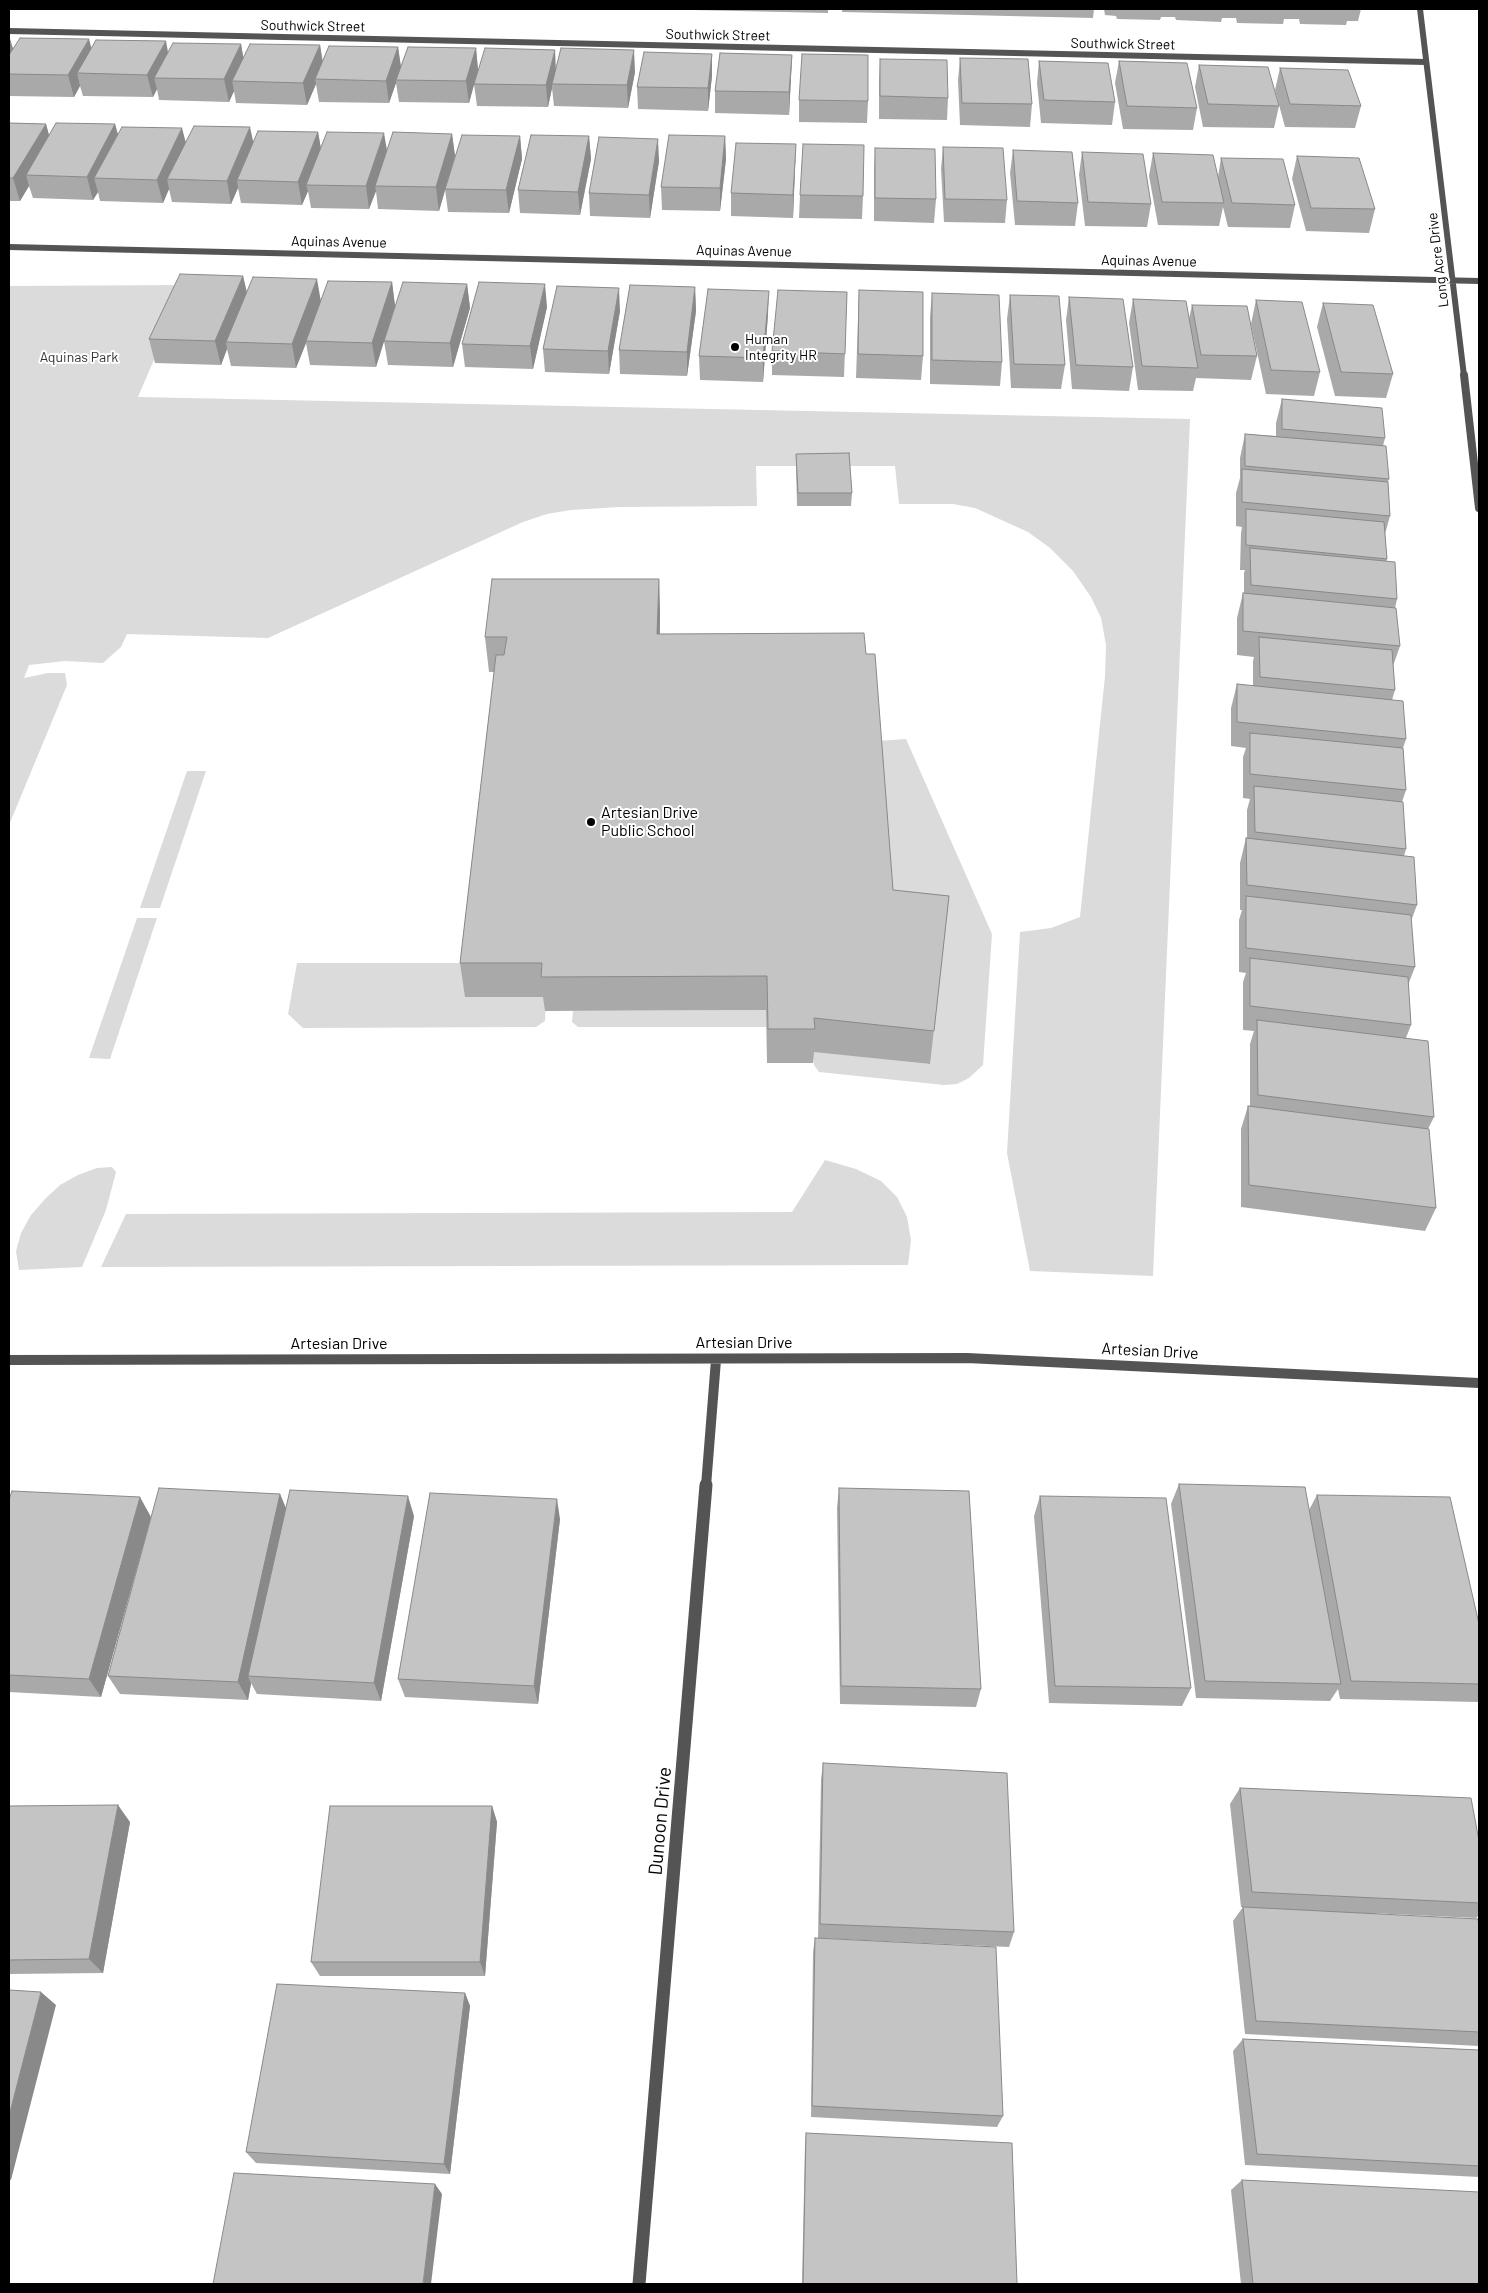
<!DOCTYPE html>
<html>
<head>
<meta charset="utf-8">
<style>
  body { margin:0 }
  #map { position:relative; width:1488px; height:2293px; overflow:hidden; background:#fff; font-family:Barlow,sans-serif }
  canvas { display:block }
  .frame { position:absolute; inset:0; border:10px solid #000; pointer-events:none }
</style>
</head>
<body>
<div id="map">
<canvas width="1488" height="2293"></canvas>
<div class="frame"></div>
</div>
<script>
const g = document.querySelector('canvas').getContext('2d');
g.lineJoin = 'round';
function fillPath(path, color) {
  g.fillStyle = color;
  g.fill(path, 'evenodd');
}
function shape(rows) {
  const path = new Path2D();
  for (const r of rows) {
    path.moveTo(r[0], r[1]);
    for (let i = 2; i < r.length; i += 2) path.lineTo(r[i], r[i + 1]);
  }
  return path;
}
function strokePath(path, color, width, dash) {
  g.strokeStyle = color;
  g.lineWidth = width;
  g.lineCap = dash ? 'butt' : 'round';
  g.setLineDash(dash || []);
  g.stroke(path);
}
function label(font, color, halo, rows, align = 'center') {
  g.font = font + ' Barlow,sans-serif';
  g.lineWidth = 4;
  g.setLineDash([]);
  g.textBaseline = 'middle';
  g.strokeStyle = halo;
  g.fillStyle = color;
  for (const [text, x, y, turn = 0] of rows) {
    g.save();
    g.translate(x, y);
    g.rotate((+turn || 0) * Math.PI / 180);
    g.textAlign = isNaN(turn) ? turn : align;
    if (halo) g.strokeText(text, 0, 0);
    g.fillText(text, 0, 0);
    g.restore();
  }
}
const green = shape([
  [186,285,138,397,1190,419,1153,1276,1030,1271,1007,1153,1020,932,1051,928,1080,917,1105,676,1106,645,1101,618,1091,597,1073,571,1050,548,1028,532,975,508,953,504,899,504,895,466,756,466,757,506,619,507,571,510,547,514,523,522,268,638,127,634,121,647,103,663,65,661,29,665,24,678,48,673,65,673,67,685,9,825,9,286],
  [906,739,992,934,983,1065,969,1078,957,1084,944,1085,819,1072,814,1065,812,1051,929,1064,890,925,877,741],
  [187,771,206,771,160,908,140,908],
  [137,918,157,918,110,1059,89,1058],
  [297,963,470,963,466,997,546,997,545,1021,536,1027,303,1028,288,1014],
  [766,1010,766,1027,578,1027,572,1022,573,1011],
  [825,1160,856,1169,881,1181,897,1197,907,1217,911,1240,908,1265,101,1267,126,1214,792,1212],
  [112,1167,116,1172,106,1210,82,1267,19,1270,16,1251,21,1233,31,1215,46,1198,60,1185,78,1175,97,1168]
]);
const streetFar3 = shape([
  [1420,9,1464,376],
  [9,31,1426,62],
  [9,247,1479,281]
]);
const streetFar2 = shape([
  [1464,375,1479,508]
]);
const streetFar1 = shape([
  [9,1360,967,1358,1479,1383],
  [706,1486,716,1360]
]);
const street = shape([
  [639,2284,706,1485]
]);
const wall = shape([
  [647,9,828,9,828,13],
  [842,9,1094,9,1093,18,842,12],
  [1104,9,1361,9,1358,21,1347,21,1346,25,1300,24,1299,19,1284,19,1283,24,1237,23,1236,18,1222,18,1221,22,1176,20,1175,17,1161,17,1160,20,1117,19,1116,16,1105,15],
  [9,39,10,39,13,48,91,49,168,52,241,44,243,57,320,45,323,62,398,47,401,66,476,48,478,70,469,103,399,102,396,83,389,103,319,102,316,84,307,105,236,103,234,91,229,102,159,100,157,89,153,97,83,96,80,86,74,97,9,96],
  [712,54,712,76,708,111,638,109,637,87],
  [792,55,791,77,789,115,715,113,715,91],
  [960,58,1032,104,1030,127,960,125,958,80],
  [880,59,948,98,947,120,879,119,879,81],
  [1039,61,1115,102,1112,125,1041,123,1037,83],
  [1119,61,1197,108,1193,130,1123,129,1115,83],
  [1199,65,1279,106,1274,128,1203,127,1195,87],
  [556,68,635,72,628,108,554,106,552,88,548,107,477,106,474,84],
  [1280,68,1361,106,1355,128,1285,127,1275,90],
  [799,100,868,101,867,123,799,122],
  [9,123,46,124,49,136,115,124,118,134,186,142,253,142,318,132,321,149,387,151,452,134,455,156,439,211,378,209,376,191,369,209,311,208,308,191,302,205,241,203,238,188,231,204,172,202,169,189,163,203,100,201,98,192,93,200,33,198,29,186,20,201,9,201],
  [520,136,522,159,509,213,448,212,445,189],
  [589,136,591,159,580,215,520,213,518,190],
  [725,136,726,159,720,211,662,210,661,187],
  [796,144,793,218,731,216,731,193],
  [943,147,1007,200,1005,223,944,222,941,169],
  [875,148,936,199,934,223,874,221,874,171],
  [1013,150,1078,203,1075,226,1015,225,1010,173],
  [1082,152,1151,204,1147,227,1085,226,1079,175],
  [1153,153,1218,177,1221,158,1295,205,1290,228,1228,227,1223,207,1219,226,1158,225,1149,176],
  [1297,156,1375,209,1369,233,1306,231,1292,179],
  [659,161,650,218,590,216,589,193],
  [800,195,863,196,862,219,799,218],
  [243,276,247,292,321,300,392,282,395,306,376,367,310,365,306,343,296,368,231,366,227,349,221,365,155,363,149,339],
  [467,284,470,308,453,367,388,365,384,341],
  [695,287,696,311,687,376,620,374,619,350],
  [859,290,923,356,921,380,856,378],
  [847,292,844,377,772,375,772,351],
  [932,293,1002,362,1000,386,930,384,930,317],
  [1010,295,1065,365,1061,389,1011,388,1007,319],
  [1069,297,1133,367,1129,391,1072,389,1066,320],
  [1133,299,1189,319,1192,305,1257,356,1251,380,1196,378,1193,391,1138,390,1129,323],
  [1256,300,1320,372,1314,396,1266,394,1251,324],
  [1323,303,1393,374,1386,398,1335,396,1317,327],
  [547,307,533,369,465,367,462,344],
  [620,311,609,374,545,372,543,349],
  [768,314,763,382,700,380,699,356],
  [1282,399,1385,438,1383,446,1389,479,1388,482,1390,516,1385,534,1387,559,1386,562,1397,599,1395,608,1400,646,1393,666,1395,690,1392,700,1406,739,1403,748,1406,790,1402,802,1406,849,1404,856,1417,905,1411,921,1415,967,1408,985,1411,1025,1406,1038,1434,1117,1428,1129,1436,1208,1425,1231,1241,1207,1241,1129,1248,1106,1250,1106,1250,1044,1254,1031,1243,1030,1243,982,1246,973,1239,972,1239,920,1242,910,1240,910,1240,863,1246,838,1247,839,1247,810,1250,799,1243,798,1243,757,1246,748,1231,746,1231,708,1237,684,1253,686,1253,661,1254,657,1237,655,1237,618,1243,593,1244,593,1244,573,1245,570,1240,570,1241,533,1242,527,1236,526,1236,493,1240,478,1240,458,1245,434,1276,436,1276,423],
  [796,454,852,493,851,506,797,506,796,466],
  [659,579,660,614,660,634,866,654,893,890,949,896,930,1064,814,1052,813,1063,767,1063,766,1010,545,1011,543,997,465,997,460,963,494,672,489,672,485,637],
  [1179,1484,1309,1510,1317,1495,1479,1624,1479,1702,1340,1699,1338,1689,1330,1701,1196,1698,1171,1504],
  [839,1488,981,1689,976,1707,840,1704,837,1508],
  [280,1494,286,1508,414,1516,381,1701,257,1694,251,1683,248,1700,120,1694,108,1676],
  [1040,1496,1191,1688,1182,1706,1049,1703,1034,1516],
  [9,1500,151,1517,101,1697,9,1692],
  [560,1519,538,1704,405,1697,398,1679],
  [823,1763,1014,1932,1009,1947,818,1938,821,1780],
  [1240,1788,1479,1903,1479,1915,1476,1918,1371,1913,1479,1927,1479,2046,1245,2034,1233,1921,1243,1907,1241,1907,1230,1804],
  [9,1806,130,1822,103,1973,9,1974],
  [492,1806,497,1822,485,1976,320,1976,311,1962],
  [815,1938,1003,2116,997,2127,811,2117,813,1952],
  [465,1993,470,2006,450,2174,256,2163,246,2152],
  [1243,2039,1479,2050,1479,2177,1245,2165,1233,2051],
  [806,2133,1017,2284,802,2284,805,2144],
  [1242,2180,1479,2284,1241,2284,1231,2190]
]);
const shadedWall = shape([
  [10,39,16,61,9,72,9,41],
  [89,39,95,62,77,73,80,86,74,97,68,75],
  [166,41,170,63,154,78,157,89,153,97,147,75],
  [241,44,245,67,232,81,234,91,229,102,224,79],
  [320,45,323,67,315,79,316,84,307,105,303,83],
  [398,47,401,69,396,80,396,83,389,103,386,81],
  [476,48,478,70,469,103,466,81],
  [555,50,556,72,552,84,552,88,548,107,546,85],
  [634,50,635,72,628,108,627,85],
  [712,54,712,76,708,111,708,88],
  [792,55,791,77,789,115,789,92],
  [46,124,52,146,26,175,29,186,20,201,13,178],
  [115,124,121,147,94,178,98,192,93,200,87,177],
  [250,127,255,150,237,180,238,188,231,204,227,181],
  [182,128,188,151,167,179,169,189,163,203,157,180],
  [318,132,322,155,306,185,308,191,302,205,298,182],
  [384,133,388,156,375,186,376,191,369,209,366,186],
  [452,134,455,156,439,211,436,187],
  [520,136,522,159,509,213,506,190],
  [589,136,591,159,580,215,578,192],
  [725,136,726,159,720,211,720,188],
  [658,139,659,161,650,218,649,195],
  [796,144,795,167,793,218,793,195],
  [243,276,248,299,226,342,227,349,221,365,215,341],
  [317,279,321,302,306,341,306,343,296,368,292,344],
  [392,282,395,306,376,367,372,343],
  [467,284,470,308,453,367,450,343],
  [545,284,547,307,533,369,530,346],
  [695,287,696,311,687,376,687,352],
  [619,288,620,311,609,374,608,351],
  [769,291,768,314,763,382,763,358],
  [659,579,660,614,659,669,657,634],
  [280,1494,288,1514,248,1676,251,1684,248,1700,238,1682],
  [408,1496,414,1516,381,1701,374,1683],
  [140,1497,151,1517,101,1697,89,1679],
  [557,1499,560,1519,538,1704,534,1686],
  [118,1805,130,1822,103,1973,89,1959],
  [492,1806,497,1822,485,1976,480,1962],
  [41,1992,56,2005,11,2180,9,2179,9,2116],
  [465,1993,470,2006,450,2174,444,2164],
  [435,2184,442,2194,431,2284,423,2284]
]);
const building = shape([
  [20,38,89,39,68,75,9,74,9,55,20,38],
  [96,40,166,41,147,75,77,73,96,40],
  [173,43,241,44,224,79,154,78,173,43],
  [250,44,320,45,303,83,232,81,250,44],
  [329,46,398,47,386,81,315,79,329,46],
  [408,47,476,48,466,81,396,80,408,47],
  [485,48,555,50,546,85,474,84,485,48],
  [561,48,634,50,627,85,552,84,561,48],
  [644,52,712,54,708,88,637,87,644,52],
  [720,53,792,55,789,92,715,91,720,53],
  [802,54,868,55,868,101,799,100,802,54],
  [960,58,1028,59,1032,104,962,103,960,58],
  [880,59,947,60,948,98,880,96,880,59],
  [1039,61,1108,63,1115,102,1044,100,1039,61],
  [1119,61,1187,63,1197,108,1127,106,1119,61],
  [1199,65,1268,67,1279,106,1208,104,1199,65],
  [1280,68,1348,70,1361,106,1290,104,1280,68],
  [9,123,46,124,13,178,9,178,9,123],
  [56,123,115,124,87,177,26,175,56,123],
  [194,126,250,127,227,181,167,179,194,126],
  [122,127,182,128,157,180,94,178,122,127],
  [258,131,318,132,298,182,237,180,258,131],
  [327,132,384,133,366,186,306,185,327,132],
  [393,132,452,134,436,187,375,186,393,132],
  [462,135,520,136,506,190,445,189,462,135],
  [531,135,589,136,578,192,518,190,531,135],
  [669,135,725,136,720,188,661,187,669,135],
  [599,137,658,139,649,195,589,193,599,137],
  [736,143,796,144,793,195,731,193,736,143],
  [803,144,864,145,863,196,800,195,803,144],
  [943,147,1003,148,1007,200,945,199,943,147],
  [875,148,935,149,936,199,875,198,875,148],
  [1013,150,1072,152,1078,203,1017,201,1013,150],
  [1082,152,1143,154,1151,204,1088,202,1082,152],
  [1153,153,1213,155,1224,203,1162,202,1153,153],
  [1297,156,1359,158,1375,209,1311,208,1297,156],
  [1221,158,1283,159,1295,205,1232,203,1221,158],
  [180,274,243,276,215,341,149,339,180,274],
  [253,277,317,279,292,344,226,342,253,277],
  [328,281,392,282,372,343,306,341,328,281],
  [403,282,467,284,450,343,384,341,403,282],
  [479,282,545,284,530,346,462,344,479,282],
  [630,285,695,287,687,352,619,350,630,285],
  [557,286,619,288,608,351,543,349,557,286],
  [708,289,769,291,763,358,699,356,708,289],
  [778,290,847,292,845,354,772,351,778,290],
  [859,290,923,292,923,356,858,354,859,290],
  [932,293,999,295,1002,362,932,360,932,293],
  [1010,295,1059,296,1065,365,1014,364,1010,295],
  [1069,297,1123,299,1133,367,1076,365,1069,297],
  [1133,299,1186,301,1198,368,1142,366,1133,299],
  [1256,300,1302,302,1320,372,1271,370,1256,300],
  [1323,303,1373,305,1393,374,1341,372,1323,303],
  [1192,305,1247,306,1257,356,1201,355,1192,305],
  [1282,399,1382,408,1385,438,1282,429,1282,399],
  [1245,434,1386,446,1389,479,1245,466,1245,434],
  [849,453,852,493,798,493,796,454,849,453],
  [1242,469,1388,482,1390,516,1242,502,1242,469],
  [1246,509,1384,522,1387,559,1246,545,1246,509],
  [1250,548,1395,562,1397,599,1251,585,1250,548],
  [492,579,659,579,657,634,864,633,866,654,875,654,893,890,949,896,934,1031,814,1018,815,1029,768,1029,767,976,541,977,542,963,460,963,496,655,504,655,507,637,485,637,492,579],
  [1243,593,1396,608,1400,646,1243,631,1243,593],
  [1259,637,1392,650,1395,690,1260,677,1259,637],
  [1237,684,1403,701,1406,739,1237,722,1237,684],
  [1250,733,1403,748,1406,790,1250,774,1250,733],
  [1254,786,1403,802,1406,849,1255,832,1254,786],
  [1246,838,1414,857,1417,905,1247,885,1246,838],
  [1246,896,1411,915,1415,967,1246,948,1246,896],
  [1250,958,1408,977,1411,1025,1250,1006,1250,958],
  [1257,1020,1428,1041,1434,1117,1258,1095,1257,1020],
  [1248,1106,1429,1129,1436,1208,1249,1185,1248,1106],
  [1179,1484,1305,1487,1341,1684,1205,1681,1179,1484],
  [159,1488,280,1494,238,1682,108,1676,159,1488],
  [839,1488,969,1491,981,1689,841,1686,839,1488],
  [290,1490,408,1496,374,1683,248,1676,290,1490],
  [12,1491,140,1497,89,1679,9,1675,9,1500,12,1491],
  [430,1493,557,1499,534,1686,398,1679,430,1493],
  [1317,1495,1450,1497,1479,1624,1479,1684,1351,1681,1317,1495],
  [1040,1496,1166,1498,1191,1688,1055,1686,1040,1496],
  [823,1763,1007,1773,1014,1932,820,1924,823,1763],
  [1240,1788,1471,1798,1479,1841,1479,1903,1252,1892,1240,1788],
  [118,1805,89,1959,9,1960,9,1806,118,1805],
  [330,1806,492,1806,480,1962,311,1962,330,1806],
  [1243,1907,1478,1919,1479,1927,1479,2032,1256,2021,1243,1907],
  [815,1938,996,1947,1003,2116,812,2106,815,1938],
  [277,1984,465,1993,444,2164,246,2152,277,1984],
  [9,1990,41,1992,9,2116,9,1990],
  [1243,2039,1479,2050,1479,2166,1257,2154,1243,2039],
  [806,2133,1012,2143,1017,2284,803,2284,806,2133],
  [234,2173,435,2184,423,2284,213,2284,234,2173],
  [1242,2180,1479,2192,1479,2284,1253,2284,1242,2180]
]);
const markers = [
  [735,347,5,"#000"],
  [591,822,5,"#000"]
];
const farStreetnames = [
  ["Southwick Street",313,26,1],
  ["Southwick Street",718,35,1],
  ["Southwick Street",1123,44,1],
  ["Aquinas Avenue",339,242,1],
  ["Aquinas Avenue",744,251,1],
  ["Long Acre Drive",1438,260,-97],
  ["Aquinas Avenue",1149,261,1]
];
const farPoinames = [
  ["Human",745,339],
  ["Integrity HR",745,355]
];
const farParknames = [
  ["Aquinas Park",79,357]
];
const poiNames = [
  ["Artesian Drive",601,813],
  ["Public School",601,831]
];
const streetNames = [
  ["Artesian Drive",744,1343],
  ["Artesian Drive",339,1344],
  ["Artesian Drive",1150,1351,3]
];
const nearStreetnames = [
  ["Dunoon Drive",660,1821,-85]
];
fillPath(green, '#dbdbdb');
strokePath(streetFar3, '#545454', 6);
strokePath(streetFar2, '#545454', 8);
strokePath(streetFar1, '#545454', 10);
strokePath(street, '#545454', 13);
fillPath(wall, '#a9a9a9');
fillPath(shadedWall, '#898989');
fillPath(building, '#c4c4c4');
strokePath(building, '#898989', 1);
for (const [x, y, r, color] of markers) {
  const dot = new Path2D();
  dot.arc(x, y, r, 0, 2 * Math.PI);
  g.fillStyle = color;
  g.fill(dot);
  strokePath(dot, '#fff', 2);
}
label('14px', '#000', '#fff', farStreetnames);
label('14px', '#000', '#fff', farPoinames, 'left');
label('14px', '#323232', '#fff', farParknames);
label('16px', '#000', '#fff', poiNames, 'left');
label('16px', '#000', '#fff', streetNames);
label('19px', '#000', '#fff', nearStreetnames);
</script>
</body>
</html>
